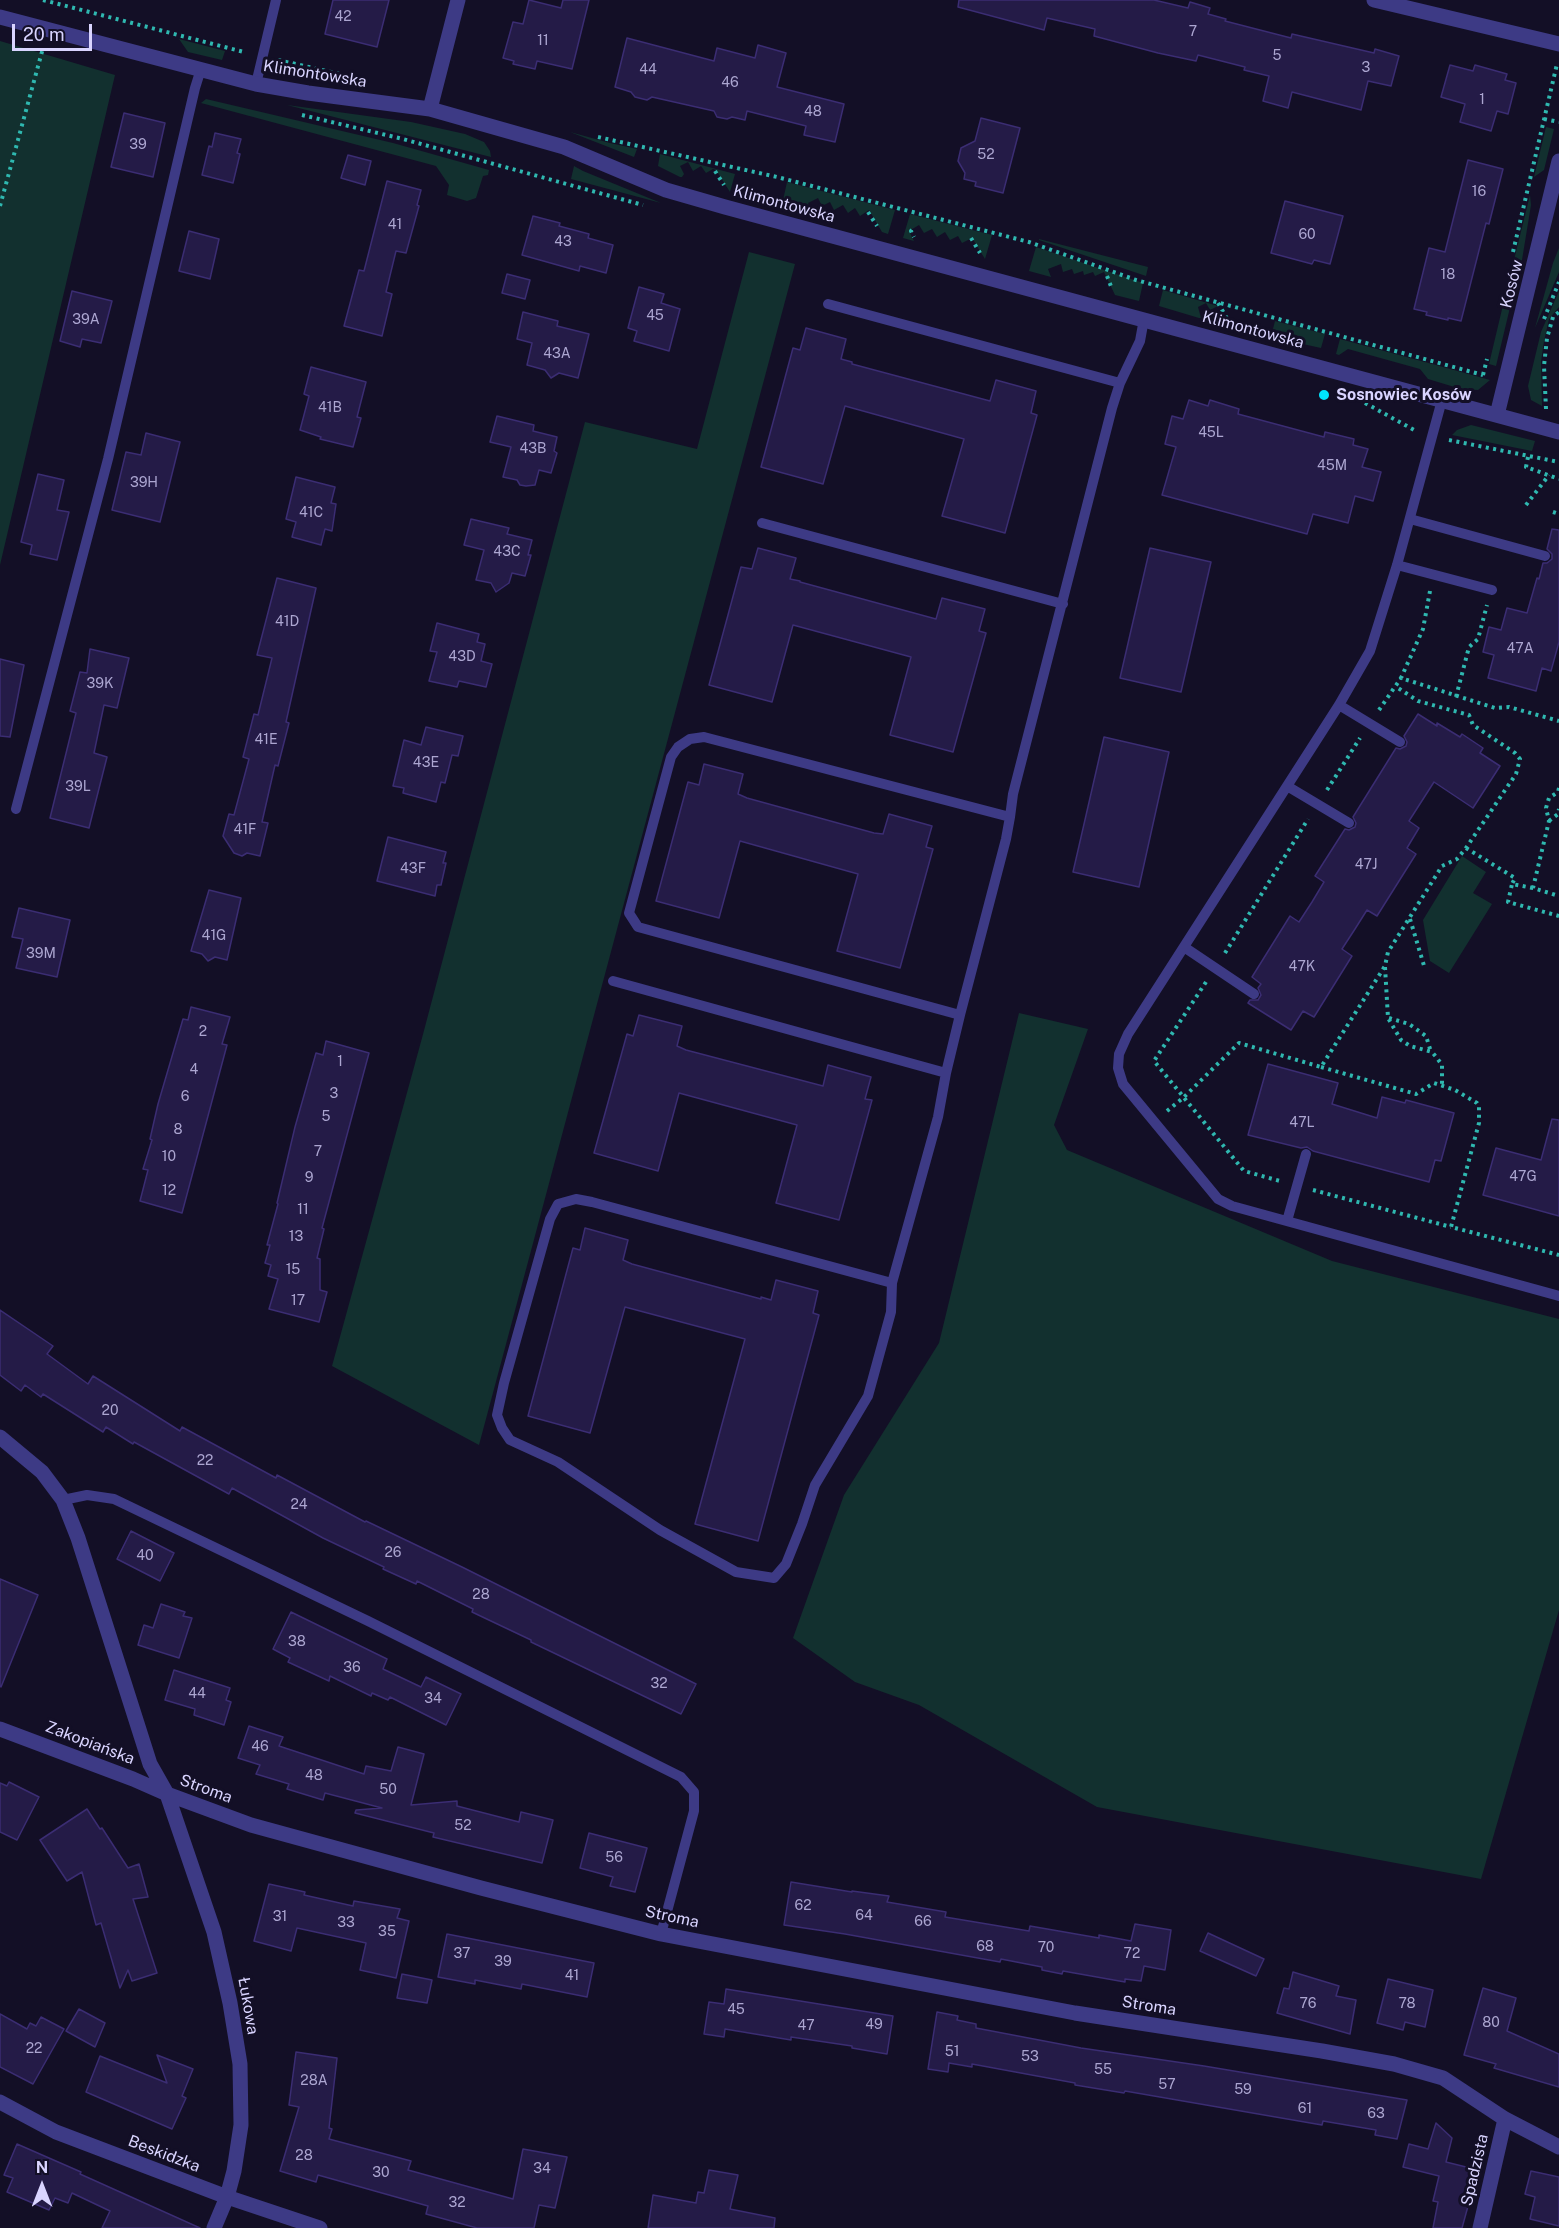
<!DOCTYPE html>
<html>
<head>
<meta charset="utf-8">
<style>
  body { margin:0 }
  #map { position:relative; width:1559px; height:2228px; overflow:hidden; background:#130f26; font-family:"Public Sans",sans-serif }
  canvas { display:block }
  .north { position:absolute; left:12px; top:2156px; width:60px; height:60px; -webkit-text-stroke:4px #130f26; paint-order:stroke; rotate:0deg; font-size:16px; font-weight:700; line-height:24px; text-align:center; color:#d9d4ff }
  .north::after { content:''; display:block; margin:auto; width:21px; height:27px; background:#d9d4ff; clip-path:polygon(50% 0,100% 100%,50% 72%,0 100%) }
  .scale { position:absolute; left:12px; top:24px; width:80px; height:27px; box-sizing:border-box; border:3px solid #d9d4ff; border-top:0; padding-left:8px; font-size:18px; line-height:21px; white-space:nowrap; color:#d9d4ff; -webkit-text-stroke:4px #130f26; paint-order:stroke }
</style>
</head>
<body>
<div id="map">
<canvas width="1559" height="2228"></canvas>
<div class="north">N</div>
<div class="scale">20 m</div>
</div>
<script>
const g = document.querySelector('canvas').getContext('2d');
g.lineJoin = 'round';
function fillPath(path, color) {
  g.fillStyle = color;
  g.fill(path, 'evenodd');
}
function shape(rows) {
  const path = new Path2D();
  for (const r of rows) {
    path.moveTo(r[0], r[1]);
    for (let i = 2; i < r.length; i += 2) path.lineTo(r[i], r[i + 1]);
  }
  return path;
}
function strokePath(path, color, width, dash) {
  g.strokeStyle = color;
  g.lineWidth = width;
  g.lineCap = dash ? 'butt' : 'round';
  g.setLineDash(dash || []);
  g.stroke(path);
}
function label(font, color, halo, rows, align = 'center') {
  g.font = font + ' "Public Sans",sans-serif';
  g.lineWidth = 6;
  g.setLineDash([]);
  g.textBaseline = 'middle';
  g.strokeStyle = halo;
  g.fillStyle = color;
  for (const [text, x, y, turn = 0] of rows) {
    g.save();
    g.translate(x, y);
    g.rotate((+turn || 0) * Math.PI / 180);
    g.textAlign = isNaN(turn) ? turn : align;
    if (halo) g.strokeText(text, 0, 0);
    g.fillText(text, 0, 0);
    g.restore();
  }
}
const green = shape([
  [179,39,225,51,222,60,188,52],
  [0,41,115,75,0,565],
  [206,99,393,143,489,170,488,175,483,176,476,198,467,201,447,195,449,185,436,166,201,103],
  [287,105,411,122,465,134,484,142,490,151,491,157],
  [1546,127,1554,129,1544,170,1534,177],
  [570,132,610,143,637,149,634,157],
  [660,154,735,174,730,192,716,170,713,169,706,173,701,166,693,171,688,162,680,166,684,174,682,177,680,177,658,166],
  [574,166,583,171,661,203,571,179],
  [787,182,895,210,888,234,882,232,869,210,860,216,855,208,848,213,843,205,834,210,830,202,822,206,818,198,808,203,813,213,782,205],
  [1530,195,1531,205,1522,260,1520,265,1512,268],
  [910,214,992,235,985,259,972,238,962,243,958,236,950,240,945,232,937,237,932,229,924,233,919,225,909,231,914,241,903,238],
  [1039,239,1148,267,1146,276,1039,240],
  [1036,247,1143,283,1139,301,1115,295,1104,272,1095,276,1093,272,1084,275,1083,271,1074,274,1072,269,1063,272,1061,264,1048,269,1051,277,1029,271],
  [1559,248,1559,272,1535,328,1553,263],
  [749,252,795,264,479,1445,332,1366,422,1038,585,422,697,449],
  [1508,284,1513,289,1513,295,1496,366,1489,364],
  [1163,290,1218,306,1210,310,1206,303,1198,307,1201,318,1199,318,1159,306],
  [1559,291,1559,307,1549,319,1544,341,1541,362,1542,406,1531,400,1528,386,1541,332],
  [1275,321,1325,334,1321,348,1271,337],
  [1340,339,1436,365,1490,380,1478,390,1461,389,1428,379,1420,369,1348,349,1339,355,1336,354],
  [1471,425,1535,441,1532,451,1452,435,1457,430],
  [1462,856,1486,872,1473,893,1492,904,1449,973,1430,961,1423,920],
  [1019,1013,1088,1029,1054,1125,1067,1150,1332,1261,1559,1319,1559,1610,1481,1879,1097,1807,919,1705,855,1682,793,1638,844,1495,939,1343]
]);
const building = shape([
  [333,0,389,0,377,47,325,34,333,0],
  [529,0,561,8,563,0,589,0,572,69,537,61,535,69,513,64,514,61,503,58,513,22,523,24,529,0],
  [959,0,1154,0,1188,8,1190,2,1210,8,1208,14,1226,19,1225,21,1291,38,1292,34,1374,53,1375,49,1399,56,1391,86,1368,81,1361,110,1292,92,1288,108,1263,101,1269,76,1244,70,1245,67,1198,55,1196,61,1158,53,1094,36,1095,29,1047,18,1044,30,958,7,959,0],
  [627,38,714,61,717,48,755,58,758,45,786,53,777,87,844,104,835,142,804,135,806,126,747,111,745,120,732,117,727,119,717,117,714,111,652,97,647,100,635,97,631,92,615,87,627,38],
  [1450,65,1473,71,1475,65,1507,74,1505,80,1516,83,1508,114,1497,111,1491,131,1460,122,1465,104,1441,97,1450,65],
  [124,113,165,123,153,177,111,167,124,113],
  [981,118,1020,128,1003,193,975,186,976,182,964,179,965,173,958,161,961,148,975,141,981,118],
  [215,133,241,139,237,153,240,154,233,183,202,175,209,146,212,147,215,133],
  [348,155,371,161,365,185,341,178,348,155],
  [1468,160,1503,169,1489,224,1486,223,1461,321,1448,318,1448,320,1426,315,1427,312,1414,309,1429,248,1445,252,1468,160],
  [387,181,421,190,417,205,419,206,406,253,396,251,386,292,392,294,382,336,344,326,359,270,364,271,387,181],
  [1285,201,1343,216,1330,264,1314,260,1312,264,1271,253,1285,201],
  [533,216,560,223,559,226,589,234,588,238,613,245,606,273,580,266,579,271,522,255,533,216],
  [189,231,219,239,210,279,179,271,189,231],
  [507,274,530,280,525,299,502,293,507,274],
  [639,287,664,294,661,303,680,309,669,351,634,341,637,331,628,328,639,287],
  [72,291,112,301,101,343,82,339,80,347,60,341,72,291],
  [523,312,558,321,557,326,589,334,578,378,559,373,551,378,545,370,527,365,532,343,517,339,523,312],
  [806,328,846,339,841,359,852,362,852,364,990,401,996,380,1036,391,1031,413,1037,415,1005,533,942,516,964,439,845,406,823,484,761,467,793,348,800,350,806,328],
  [311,367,366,382,357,417,361,418,353,447,320,439,321,437,300,430,309,396,304,394,311,367],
  [1189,400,1208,406,1210,400,1239,409,1238,414,1324,437,1325,432,1354,439,1353,445,1368,449,1362,467,1381,472,1373,501,1355,496,1348,523,1313,514,1307,534,1162,495,1176,447,1165,444,1172,416,1183,419,1189,400],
  [497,416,534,425,533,431,557,437,554,451,557,453,551,473,539,470,535,485,526,486,520,485,517,480,503,477,511,447,490,442,497,416],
  [146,433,180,442,160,522,112,510,126,452,141,455,146,433],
  [38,474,64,480,57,510,69,512,57,560,30,554,32,545,21,542,38,474],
  [296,477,335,487,331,503,336,504,332,531,325,529,321,545,292,537,296,522,286,519,296,477],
  [471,519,509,528,507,534,532,540,528,555,531,555,525,576,512,573,509,583,496,592,491,583,476,580,484,550,464,545,471,519],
  [1552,529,1559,530,1559,642,1551,671,1542,668,1536,691,1488,678,1494,655,1483,652,1489,627,1501,630,1507,608,1527,613,1537,578,1539,579,1543,563,1547,563,1552,559,1552,554,1547,549,1552,529],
  [758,548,796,558,790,579,800,581,800,582,936,619,942,598,985,609,979,631,986,633,953,752,890,735,911,657,793,625,772,702,709,685,741,567,752,569,758,548],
  [1150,548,1211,562,1181,692,1120,678,1150,548],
  [277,578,316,588,286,722,289,723,278,766,275,765,262,822,268,823,260,856,247,853,242,856,234,853,223,836,229,814,234,815,249,759,243,757,254,714,258,715,272,658,257,655,277,578],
  [437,623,479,634,477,642,485,644,481,661,492,664,486,687,459,681,457,687,429,681,437,652,430,651,437,623],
  [90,649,129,658,117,708,104,705,94,753,107,757,89,828,50,818,76,713,70,711,80,672,87,673,90,649],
  [0,659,24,665,10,737,0,736,0,659],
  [1418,714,1437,726,1437,723,1460,737,1462,734,1483,748,1480,753,1500,766,1473,808,1434,782,1409,821,1419,828,1407,848,1416,854,1377,916,1367,910,1355,929,1342,949,1352,956,1314,1017,1303,1011,1291,1030,1248,1003,1250,1000,1258,1000,1261,995,1258,988,1261,984,1252,977,1290,916,1299,922,1312,902,1324,882,1315,876,1345,829,1349,830,1355,827,1356,823,1353,817,1396,748,1400,749,1406,746,1407,742,1404,736,1418,714],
  [426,727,463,736,458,756,452,755,445,783,441,782,436,802,403,793,404,788,393,786,404,740,421,745,426,727],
  [1104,737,1169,752,1139,887,1073,872,1104,737],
  [704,764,743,774,738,794,747,798,874,833,883,834,889,814,932,826,926,847,933,849,900,968,837,951,858,874,740,841,719,918,656,901,688,782,699,785,704,764],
  [388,837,446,852,443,863,446,863,441,885,437,885,435,896,377,881,388,837],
  [209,890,241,898,227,960,215,957,208,961,202,954,191,951,209,890],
  [19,908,70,920,57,977,16,968,23,939,12,937,19,908],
  [191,1007,230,1017,222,1044,227,1045,182,1213,140,1201,148,1170,143,1169,152,1140,150,1139,158,1104,183,1019,188,1020,191,1007],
  [639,1015,682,1026,677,1046,686,1050,823,1086,828,1065,871,1077,865,1099,872,1100,839,1220,776,1203,797,1125,679,1093,658,1171,594,1153,627,1034,633,1036,639,1015],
  [326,1041,369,1053,322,1228,324,1229,317,1258,320,1259,320,1290,327,1292,319,1322,269,1309,278,1279,268,1276,271,1265,265,1263,270,1245,267,1245,278,1204,277,1203,295,1127,316,1053,323,1055,326,1041],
  [1268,1064,1338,1083,1332,1104,1377,1118,1382,1097,1405,1103,1406,1100,1454,1113,1441,1161,1435,1160,1429,1182,1313,1151,1307,1147,1301,1148,1248,1135,1268,1064],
  [1552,1119,1559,1120,1559,1216,1483,1195,1496,1148,1541,1160,1552,1119],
  [585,1228,628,1240,623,1260,632,1264,761,1299,761,1297,771,1300,776,1280,818,1291,813,1313,819,1315,758,1541,695,1524,745,1339,625,1307,590,1433,528,1416,573,1248,580,1250,585,1228],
  [0,1310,53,1346,47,1354,88,1384,93,1376,180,1431,182,1427,276,1478,277,1475,365,1522,366,1521,462,1567,696,1684,681,1714,531,1642,531,1640,472,1612,473,1609,417,1581,416,1584,383,1569,384,1567,323,1538,232,1488,229,1494,134,1442,133,1444,106,1427,103,1432,43,1394,41,1397,25,1385,21,1391,0,1375,0,1310],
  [131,1531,174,1553,160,1581,117,1559,131,1531],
  [0,1579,38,1595,1,1687,0,1686,0,1579],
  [161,1604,185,1612,183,1616,192,1618,179,1658,138,1645,144,1625,153,1628,161,1604],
  [291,1612,387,1659,383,1669,421,1687,426,1677,461,1694,446,1725,390,1697,388,1700,372,1693,371,1696,330,1676,329,1681,288,1662,290,1658,273,1649,291,1612],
  [174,1670,230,1688,226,1700,231,1702,224,1725,194,1715,195,1709,165,1700,174,1670],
  [249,1726,283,1737,279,1746,364,1774,366,1766,391,1771,398,1747,424,1754,411,1805,457,1801,457,1806,519,1822,521,1812,553,1820,542,1863,433,1837,434,1833,355,1813,356,1810,382,1808,325,1793,323,1800,287,1789,289,1784,256,1774,260,1765,238,1758,249,1726],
  [9,1782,39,1797,17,1840,0,1832,0,1783,7,1786,9,1782],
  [87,1809,100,1829,102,1828,128,1868,139,1864,148,1897,133,1899,157,1973,132,1981,128,1970,120,1988,101,1923,96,1925,82,1872,67,1881,40,1840,87,1809],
  [589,1833,647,1848,635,1892,610,1886,613,1877,580,1868,589,1833],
  [791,1882,852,1892,852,1891,889,1896,887,1902,946,1912,945,1917,1029,1931,1030,1926,1099,1938,1099,1935,1131,1941,1135,1924,1171,1930,1165,1970,1144,1966,1141,1981,1125,1979,1125,1982,1063,1971,1062,1974,1042,1970,1042,1967,1001,1959,1000,1962,845,1934,784,1925,791,1882],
  [269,1884,305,1892,304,1895,353,1906,354,1901,400,1909,397,1918,409,1921,396,1978,360,1970,366,1943,297,1928,291,1951,254,1941,269,1884],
  [1208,1933,1264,1959,1256,1976,1200,1951,1208,1933],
  [447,1934,594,1963,587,1997,522,1984,521,1989,475,1980,475,1984,438,1977,447,1934],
  [1293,1972,1339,1986,1336,1996,1356,2000,1350,2034,1277,2013,1284,1988,1289,1989,1293,1972],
  [402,1974,432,1980,427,2003,397,1998,402,1974],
  [1388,1979,1433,1990,1425,2027,1405,2022,1403,2030,1377,2023,1388,1979],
  [1483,1988,1516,1998,1507,2031,1559,2054,1559,2087,1494,2068,1496,2064,1464,2055,1483,1988],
  [726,1989,893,2016,887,2054,852,2048,852,2046,791,2037,791,2040,725,2029,724,2037,704,2034,709,2002,724,2004,726,1989],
  [79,2009,105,2023,95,2047,66,2031,79,2009],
  [937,2012,958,2016,957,2020,976,2024,976,2028,1081,2048,1204,2066,1407,2100,1397,2139,1375,2135,1376,2130,1323,2121,1322,2125,1125,2091,1124,2093,1075,2085,1075,2083,972,2064,972,2067,949,2063,948,2072,928,2069,937,2012],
  [0,2014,27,2029,30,2023,36,2026,41,2017,64,2029,33,2084,0,2067,0,2014],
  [296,2052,337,2058,329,2128,332,2129,329,2139,411,2161,408,2170,513,2199,523,2149,567,2157,555,2208,539,2205,534,2228,477,2228,426,2214,428,2206,318,2175,316,2182,280,2171,299,2107,289,2105,296,2052],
  [157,2055,193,2069,182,2096,186,2098,172,2129,86,2092,100,2056,167,2083,157,2055],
  [1436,2123,1452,2138,1446,2162,1478,2170,1462,2228,1433,2228,1438,2202,1433,2201,1439,2176,1403,2167,1409,2144,1428,2149,1436,2123],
  [17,2144,81,2172,80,2174,200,2228,102,2228,110,2211,72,2193,68,2203,55,2198,49,2210,7,2192,13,2178,4,2175,17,2144],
  [709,2170,738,2175,730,2209,775,2218,774,2228,648,2228,653,2195,696,2203,698,2192,704,2193,709,2170],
  [1531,2171,1559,2177,1559,2226,1530,2219,1535,2197,1525,2194,1531,2171]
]);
const path = shape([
  [43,0,244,52],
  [278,60,344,75],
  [302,115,403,139,643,205],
  [1544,119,1559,122],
  [598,137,777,177,1029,242,1136,280,1483,375],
  [715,171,724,185],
  [0,206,43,48],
  [868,212,877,226],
  [912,230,911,231,914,237],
  [971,238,980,253],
  [1513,252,1557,64],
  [1107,276,1112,289],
  [1218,303,1229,322],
  [1544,319,1559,282],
  [1483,375,1487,359],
  [1365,403,1416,431],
  [1546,409,1544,366,1547,338,1553,317,1559,312],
  [1449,440,1559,462],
  [1528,457,1526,467,1559,479],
  [1526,505,1549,475],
  [1553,512,1559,514],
  [1430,591,1423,629,1401,678,1495,708,1509,707,1559,721],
  [1456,697,1469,647,1478,639,1487,605],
  [1379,710,1401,678],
  [1559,788,1558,792,1549,798,1546,808,1549,821,1533,888,1559,896],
  [1327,790,1360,738],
  [1549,821,1558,814,1559,809],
  [1466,848,1515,878,1512,884],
  [1533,888,1512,884,1508,902,1559,916],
  [1410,919,1425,969],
  [1225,953,1308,819],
  [1385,967,1388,1018,1401,1040,1410,1046,1432,1052,1437,1058,1442,1065,1442,1085],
  [1206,982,1154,1061,1244,1171,1280,1181],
  [1389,1018,1409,1024,1426,1036,1431,1052],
  [1321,1067,1416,1094,1434,1083,1455,1090,1477,1103,1479,1106,1479,1123,1451,1227,1559,1255],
  [1167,1111,1183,1098,1239,1043,1321,1067,1385,966,1388,952,1442,866,1457,859,1466,848,1516,774,1520,759,1515,753,1473,725,1469,715,1418,701,1395,686],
  [1313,1190,1451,1227]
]);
const lane = shape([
  [256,84,276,0],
  [828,304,1120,383],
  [1442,400,1397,565,1370,651,1339,705,1128,1034,1119,1054,1118,1068,1123,1084,1218,1199,1232,1206,1559,1296],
  [1410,519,1545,556],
  [762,523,1063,604],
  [1397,565,1492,590],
  [1339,705,1400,742],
  [704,737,1010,817,1006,839,960,1015,638,927,629,913,671,757,678,747,690,739,704,737],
  [1287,786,1349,823],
  [16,809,108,459,195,88,201,69],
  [1010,817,1013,794,1112,408,1120,383,1140,341,1144,319],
  [1184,947,1254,994],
  [613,981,946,1073],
  [1287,1221,1306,1154],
  [892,1283,592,1202,576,1199,558,1204,550,1219,504,1383,497,1415,502,1428,510,1440,558,1462,660,1530,736,1572,774,1578,786,1564,802,1524,815,1485,868,1396,891,1312,892,1283,938,1117,946,1073,960,1015],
  [63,1500,87,1495,114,1499,368,1621,681,1777,694,1792,694,1811,661,1934]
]);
const street = shape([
  [1374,0,1559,44],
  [0,17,256,84,308,93,430,109,564,147,666,190,725,207,1559,432],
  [430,109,458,0],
  [1497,415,1559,161],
  [0,1437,42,1472,63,1500,78,1538,150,1764,167,1794,251,1825,481,1888,661,1934,1075,2013,1322,2051,1394,2064,1443,2078,1505,2119,1559,2147],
  [0,1729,133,1779,167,1794,214,1932,230,2003,240,2064,241,2125,234,2171,227,2197,214,2228],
  [0,2102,56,2132,227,2197,320,2228],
  [1480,2228,1505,2119]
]);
const markers = [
  [1324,395,6,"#00e5ff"]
];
const numberNames = [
  ["42",343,17],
  ["7",1193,32],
  ["11",543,41],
  ["5",1277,56],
  ["3",1366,68],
  ["44",648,70],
  ["46",730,83],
  ["1",1482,100],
  ["48",813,112],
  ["39",138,145],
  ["52",986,155],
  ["16",1479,192],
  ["41",395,225],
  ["60",1307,235],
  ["43",563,242],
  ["18",1448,275],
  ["45",655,316],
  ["39A",86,320],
  ["43A",557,354],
  ["41B",330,408],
  ["45L",1211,433],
  ["43B",533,449],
  ["45M",1332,466],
  ["39H",144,483],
  ["41C",311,513],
  ["43C",507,552],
  ["41D",287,622],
  ["47A",1520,649],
  ["43D",462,657],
  ["39K",100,684],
  ["41E",266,740],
  ["43E",426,763],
  ["39L",78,787],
  ["41F",245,830],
  ["47J",1366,865],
  ["43F",413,869],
  ["41G",214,936],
  ["39M",41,954],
  ["47K",1302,967],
  ["2",203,1032],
  ["1",340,1062],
  ["4",194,1070],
  ["3",334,1094],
  ["6",185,1097],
  ["5",326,1117],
  ["47L",1302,1123],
  ["8",178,1130],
  ["7",318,1152],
  ["10",169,1157],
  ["47G",1523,1177],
  ["9",309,1178],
  ["12",169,1191],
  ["11",303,1210],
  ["13",296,1237],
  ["15",293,1270],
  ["17",298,1301],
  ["20",110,1411],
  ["22",205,1461],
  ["24",299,1505],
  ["26",393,1553],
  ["40",145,1556],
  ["28",481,1595],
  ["38",297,1642],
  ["36",352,1668],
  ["32",659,1684],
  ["44",197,1694],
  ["34",433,1699],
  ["46",260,1747],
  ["48",314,1776],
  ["50",388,1790],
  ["52",463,1826],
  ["56",614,1858],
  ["62",803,1906],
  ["64",864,1916],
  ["31",280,1917],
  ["66",923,1922],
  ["33",346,1923],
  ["35",387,1932],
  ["68",985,1947],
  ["70",1046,1948],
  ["37",462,1954],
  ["72",1132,1954],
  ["39",503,1962],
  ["41",572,1976],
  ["76",1308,2004],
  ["78",1407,2004],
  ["45",736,2010],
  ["80",1491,2023],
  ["49",874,2025],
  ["47",806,2026],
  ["22",34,2049],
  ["51",952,2052],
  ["53",1030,2057],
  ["55",1103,2070],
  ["28A",314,2081],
  ["57",1167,2085],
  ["59",1243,2090],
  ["61",1305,2109],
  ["63",1376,2114],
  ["28",304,2156],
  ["34",542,2169],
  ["30",381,2173],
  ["32",457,2203]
];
const streetNames = [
  ["Klimontowska",315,74,9],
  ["Klimontowska",784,204,15],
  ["Kosów",1512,284,-76],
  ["Klimontowska",1253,330,15],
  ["Zakopiańska",90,1743,21],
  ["Stroma",206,1789,20],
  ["Stroma",672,1917,12],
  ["Łukowa",248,2006,80],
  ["Stroma",1149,2006,9],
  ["Beskidzka",164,2154,21],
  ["Spadzista",1475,2170,-77]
];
const poiNames = [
  ["Sosnowiec Kosów",1336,395]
];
fillPath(green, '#12302f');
fillPath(building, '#241b47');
strokePath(building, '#3b2d73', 1.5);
strokePath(path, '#2fb8b0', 4, [3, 4.5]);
strokePath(lane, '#3d3a85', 10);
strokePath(street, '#3d3a85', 15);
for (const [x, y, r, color] of markers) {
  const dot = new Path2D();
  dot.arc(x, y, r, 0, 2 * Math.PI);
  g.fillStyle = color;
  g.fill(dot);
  strokePath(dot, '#130f26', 2);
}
label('14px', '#aca6d1', null, numberNames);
label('16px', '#d9d4ff', '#130f26', streetNames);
label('bold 16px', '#d9d4ff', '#130f26', poiNames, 'left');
</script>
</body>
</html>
